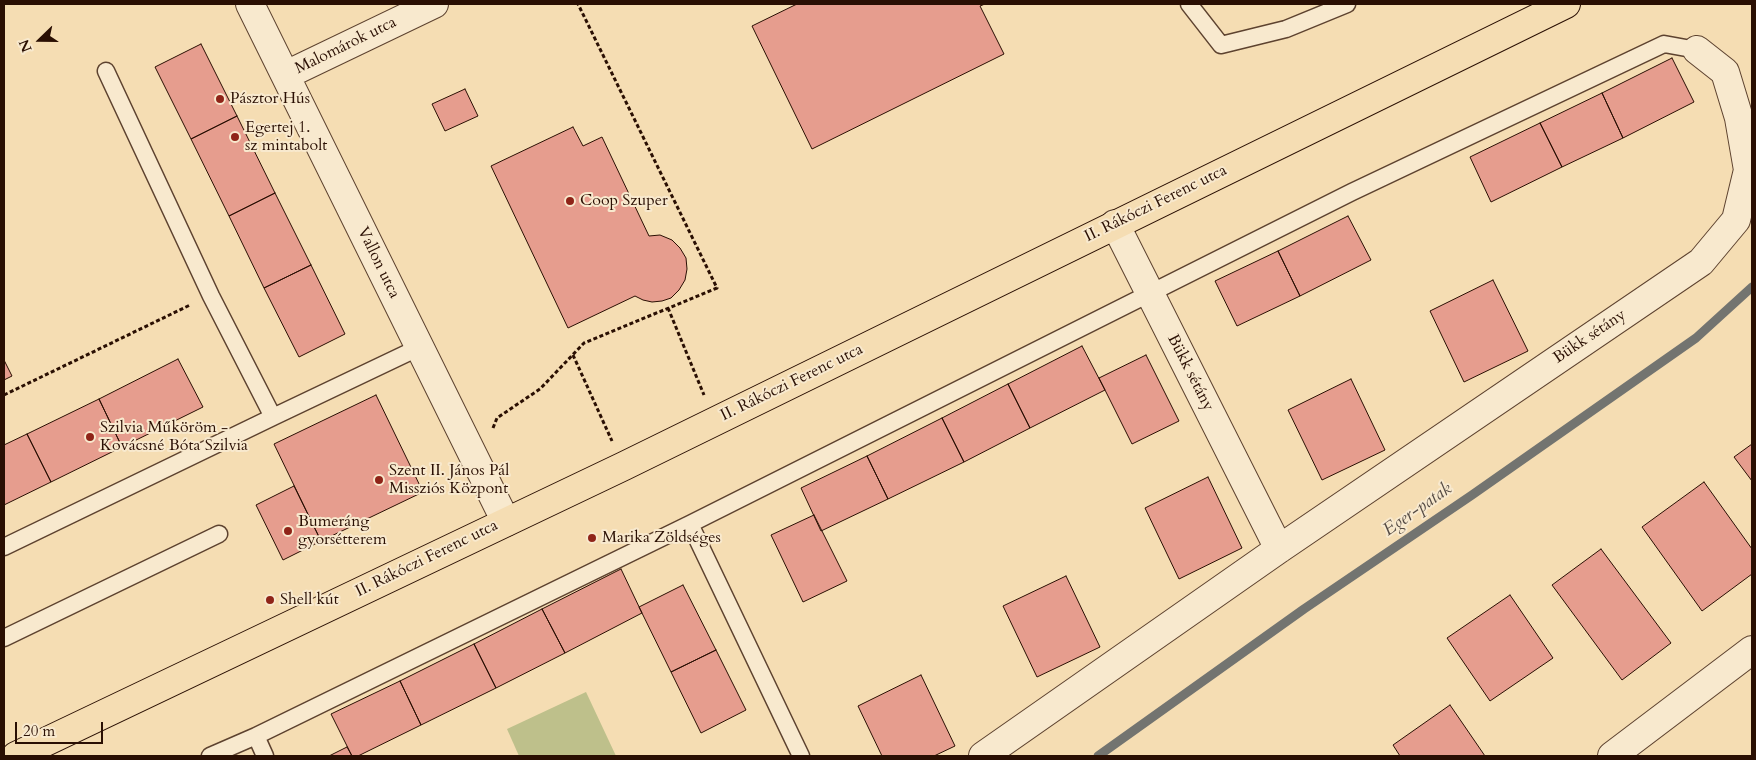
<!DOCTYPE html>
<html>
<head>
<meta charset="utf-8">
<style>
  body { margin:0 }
  #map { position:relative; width:1756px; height:760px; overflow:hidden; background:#f5ddb3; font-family:Cardo,serif }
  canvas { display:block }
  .frame { position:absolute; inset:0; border:5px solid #2a0f03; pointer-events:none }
  .north { position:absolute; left:15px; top:15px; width:50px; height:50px; -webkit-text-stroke:4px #f8e9ce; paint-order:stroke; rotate:248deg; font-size:14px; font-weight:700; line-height:20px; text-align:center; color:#2a0f03 }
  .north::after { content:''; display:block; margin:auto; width:18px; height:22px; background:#2a0f03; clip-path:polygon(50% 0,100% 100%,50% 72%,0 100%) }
  .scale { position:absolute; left:15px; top:722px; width:88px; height:22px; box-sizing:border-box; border:2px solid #2a0f03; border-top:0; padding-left:6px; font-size:15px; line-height:18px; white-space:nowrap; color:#2a0f03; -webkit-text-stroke:4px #f8e9ce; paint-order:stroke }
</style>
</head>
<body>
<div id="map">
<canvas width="1756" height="760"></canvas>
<div class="frame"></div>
<div class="north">N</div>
<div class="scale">20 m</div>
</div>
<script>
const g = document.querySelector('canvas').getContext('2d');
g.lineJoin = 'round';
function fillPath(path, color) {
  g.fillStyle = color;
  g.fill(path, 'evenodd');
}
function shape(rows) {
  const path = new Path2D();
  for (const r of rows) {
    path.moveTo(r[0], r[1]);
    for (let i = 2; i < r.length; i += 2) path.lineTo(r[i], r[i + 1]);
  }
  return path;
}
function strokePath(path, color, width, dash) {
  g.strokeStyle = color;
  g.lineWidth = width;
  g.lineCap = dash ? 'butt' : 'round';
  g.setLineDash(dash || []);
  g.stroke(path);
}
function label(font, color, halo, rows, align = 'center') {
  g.font = font + ' Cardo,serif';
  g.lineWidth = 4;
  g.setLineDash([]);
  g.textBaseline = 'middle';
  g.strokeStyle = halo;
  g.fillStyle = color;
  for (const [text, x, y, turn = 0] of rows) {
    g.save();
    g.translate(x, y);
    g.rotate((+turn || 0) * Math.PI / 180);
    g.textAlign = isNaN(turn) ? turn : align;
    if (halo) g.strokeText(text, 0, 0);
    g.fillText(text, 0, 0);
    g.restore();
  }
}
const green = shape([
  [586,692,616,756,519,756,507,729]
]);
const stream = shape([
  [1098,756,1304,609,1472,495,1696,338,1752,287]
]);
const building = shape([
  [797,4,985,4,980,6,1004,54,812,149,752,26,797,4],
  [201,44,237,116,191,139,155,67,201,44],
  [1672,58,1694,102,1623,138,1602,93,1672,58],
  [465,89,478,116,445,131,432,104,465,89],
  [1602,93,1623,138,1562,167,1540,123,1602,93],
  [237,116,275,193,229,216,191,139,237,116],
  [1540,123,1562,167,1491,202,1470,157,1540,123],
  [573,127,583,146,602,137,649,236,660,235,672,240,680,248,686,258,687,269,685,280,679,290,671,298,662,301,652,302,643,300,635,296,568,328,491,166,573,127],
  [275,193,311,265,264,288,229,216,275,193],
  [1348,216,1371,260,1300,296,1278,251,1348,216],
  [1278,251,1300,296,1237,326,1215,281,1278,251],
  [311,265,345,334,299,357,264,288,311,265],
  [1493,280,1528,351,1464,382,1430,311,1493,280],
  [1082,346,1105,390,1030,428,1008,384,1082,346],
  [1146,355,1179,421,1132,444,1099,378,1146,355],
  [178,359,203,407,122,447,99,399,178,359],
  [4,360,12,376,4,380,4,360],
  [1351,379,1385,450,1322,480,1288,410,1351,379],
  [1008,384,1030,428,964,462,942,418,1008,384],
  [376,395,423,492,321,541,274,444,376,395],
  [99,399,122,447,51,482,27,434,99,399],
  [942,418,964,462,888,499,867,456,942,418],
  [27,434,51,482,4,505,4,445,27,434],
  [1752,444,1752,481,1734,457,1752,444],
  [867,456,888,499,821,531,801,488,867,456],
  [1208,477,1242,548,1179,579,1145,508,1208,477],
  [1704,482,1752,549,1752,574,1702,611,1642,527,1704,482],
  [294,486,321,541,283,560,256,505,294,486],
  [814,515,847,581,803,602,771,535,814,515],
  [1601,549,1671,643,1622,680,1552,585,1601,549],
  [621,569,642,613,565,653,542,609,621,569],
  [1066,576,1100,647,1037,677,1003,606,1066,576],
  [683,585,716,650,671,672,639,607,683,585],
  [1510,595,1553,658,1490,701,1447,638,1510,595],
  [542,609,565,653,496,688,474,644,542,609],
  [474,644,496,688,421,725,400,681,474,644],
  [716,650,746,710,701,733,671,672,716,650],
  [921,675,955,746,934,756,882,756,858,706,921,675],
  [400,681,421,725,358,756,352,756,331,714,400,681],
  [1450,705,1485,756,1400,756,1393,745,1450,705],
  [347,747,352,756,329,756,347,747]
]);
const path = shape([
  [668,308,704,395],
  [573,355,612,441],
  [4,395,190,305],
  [493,428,497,418,540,389,584,343,717,288,578,4]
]);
const service = shape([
  [1189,4,1221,45,1286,29,1347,4],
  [106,71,211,296,273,417,420,347],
  [690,524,801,756],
  [4,547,273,417],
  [4,638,219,534],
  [256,736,265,756],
  [210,756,256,736,690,524,1352,192,1664,44,1697,50]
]);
const minor = shape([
  [250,4,506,522],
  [286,75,434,4],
  [1115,224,1279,549],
  [983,756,1279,549,1701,262,1736,220,1748,170,1739,118,1725,72,1697,50],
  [1612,756,1752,650]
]);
const primary = shape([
  [16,756,624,466,1566,4]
]);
const markers = [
  [220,99,5,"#8f2418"],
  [235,137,5,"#8f2418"],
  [570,201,5,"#8f2418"],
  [90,437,5,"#8f2418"],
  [379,480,5,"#8f2418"],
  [288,531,5,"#8f2418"],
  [592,538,5,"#8f2418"],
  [270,600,5,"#8f2418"]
];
const streetNames = [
  ["Malomárok utca",346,46,-26],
  ["II. Rákóczi Ferenc utca",1156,204,-26],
  ["Vallon utca",378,263,64],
  ["Bükk sétány",1590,337,-34],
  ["Bükk sétány",1190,373,63],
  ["II. Rákóczi Ferenc utca",792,383,-26],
  ["II. Rákóczi Ferenc utca",427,559,-26]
];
const poiNames = [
  ["Pásztor Hús",230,99],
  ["Egertej 1.",245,128],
  ["sz mintabolt",245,146],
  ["Coop Szuper",580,201],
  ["Szilvia Műköröm -",100,428],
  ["Kovácsné Bóta Szilvia",100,446],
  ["Szent II. János Pál",389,471],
  ["Missziós Központ",389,489],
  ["Bumeráng",298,522],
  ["gyorsétterem",298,540],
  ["Marika Zöldséges",602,538],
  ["Shell kút",280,600]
];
const waterNames = [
  ["Eger-patak",1418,510,-35]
];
fillPath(green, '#bec08b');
strokePath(stream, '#737470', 9);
fillPath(building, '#e69d8e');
strokePath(building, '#2a0f03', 1);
strokePath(service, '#5d422f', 19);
strokePath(minor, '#5d422f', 30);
strokePath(primary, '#2a0f03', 30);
strokePath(path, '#2a0f03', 3, [4, 2.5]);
strokePath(service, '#f8e9ce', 16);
strokePath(minor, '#f8e9ce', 28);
strokePath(primary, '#f5ddb3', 28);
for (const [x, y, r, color] of markers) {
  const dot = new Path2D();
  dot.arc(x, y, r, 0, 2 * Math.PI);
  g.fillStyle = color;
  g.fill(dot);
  strokePath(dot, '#f8e9ce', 2);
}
label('16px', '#2a0f03', '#f8e9ce', streetNames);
label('16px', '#2a0f03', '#f8e9ce', poiNames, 'left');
label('italic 18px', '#544a43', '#f8e9ce', waterNames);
</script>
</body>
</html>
